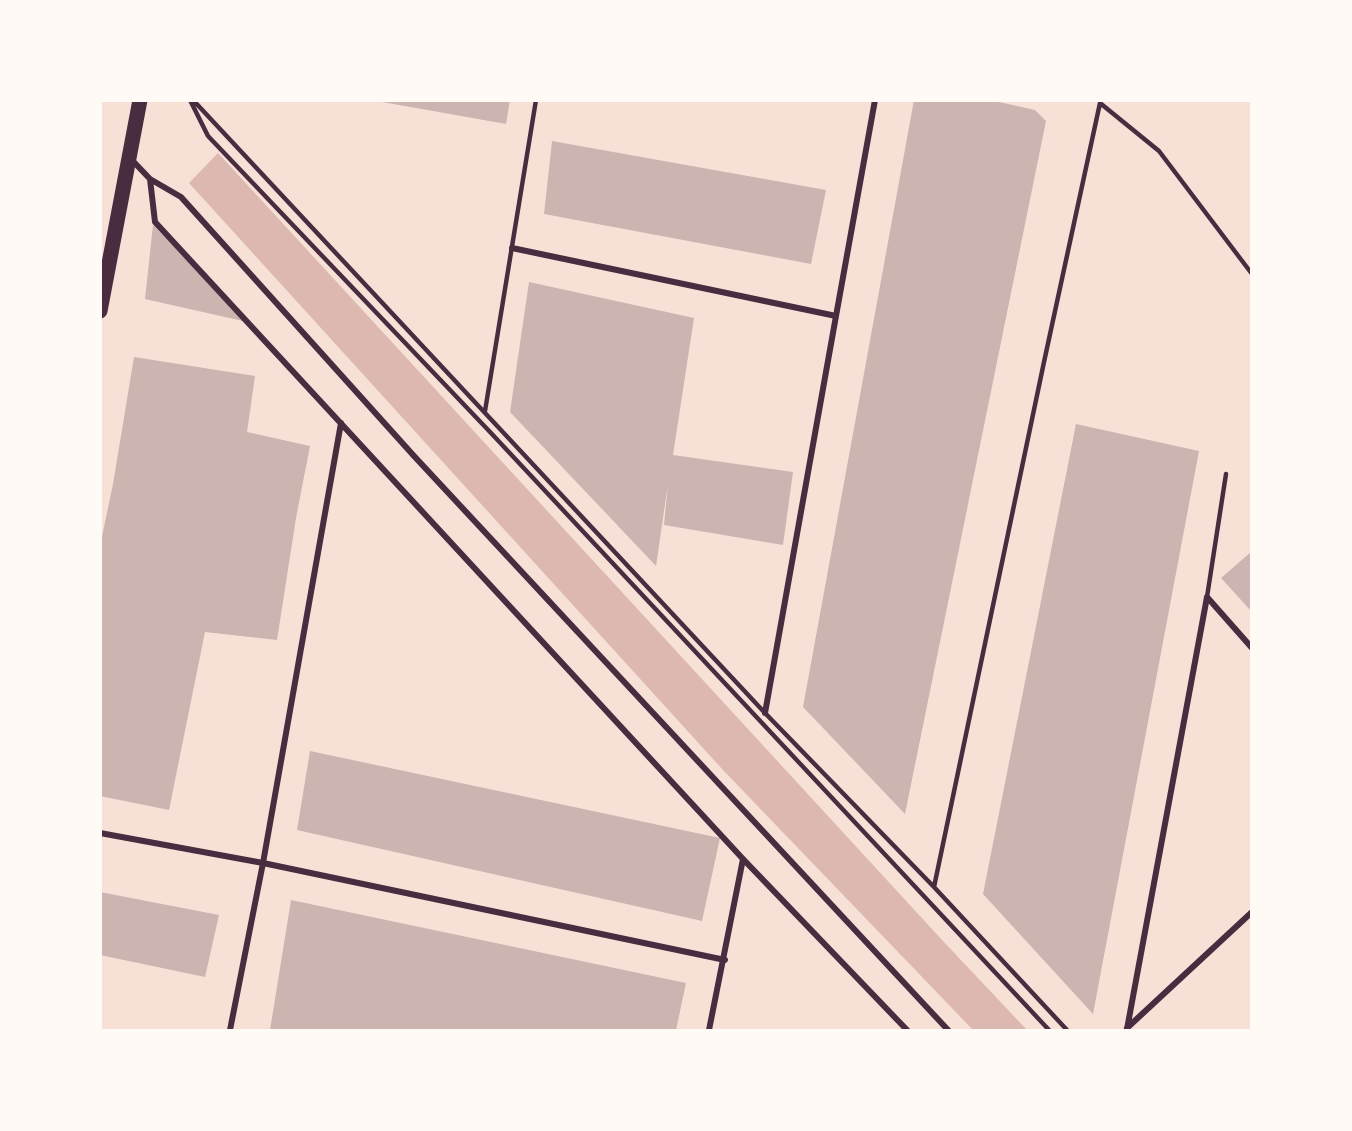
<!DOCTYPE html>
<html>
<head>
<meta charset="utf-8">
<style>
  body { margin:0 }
  #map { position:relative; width:1352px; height:1131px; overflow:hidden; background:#f7e1d7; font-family:"Fira Sans Condensed",sans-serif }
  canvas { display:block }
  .frame { position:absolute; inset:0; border:102px solid #fffaf5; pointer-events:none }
</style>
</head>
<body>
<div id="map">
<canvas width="1352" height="1131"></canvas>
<div class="frame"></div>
</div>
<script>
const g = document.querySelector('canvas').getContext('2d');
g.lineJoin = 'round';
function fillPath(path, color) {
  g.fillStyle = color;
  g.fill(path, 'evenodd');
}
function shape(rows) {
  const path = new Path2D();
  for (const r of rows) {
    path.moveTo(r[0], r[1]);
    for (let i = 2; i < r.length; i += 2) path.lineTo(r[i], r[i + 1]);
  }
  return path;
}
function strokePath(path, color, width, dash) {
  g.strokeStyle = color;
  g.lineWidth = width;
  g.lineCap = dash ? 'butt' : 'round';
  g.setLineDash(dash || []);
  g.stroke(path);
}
const water = shape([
  [218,153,943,941,1027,1030,973,1030,723,770,189,183]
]);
const building = shape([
  [371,100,510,100,506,124],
  [914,100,990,100,1035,110,1046,121,905,814,803,707],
  [552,141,826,190,811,264,544,214],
  [153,225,247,322,145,299],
  [529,282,694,318,673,455,793,472,783,545,664,525,668,484,656,566,510,412],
  [134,357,255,376,247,432,310,446,296,518,277,640,205,632,169,810,100,796,100,546,113,484],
  [1076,424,1199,451,1093,1014,983,894],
  [1251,552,1251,611,1221,578],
  [310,751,720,838,702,921,297,830],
  [100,892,219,915,205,977,100,955],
  [291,900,686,983,676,1030,270,1030]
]);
const service = shape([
  [190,100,208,136,491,433,1049,1030],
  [193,100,765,713,934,887,1067,1030],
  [485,411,536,100],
  [1207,597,1226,474],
  [934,887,1044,362,1100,103,1159,151,1252,274]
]);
const minor = shape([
  [131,159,150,179,155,222,743,859,907,1030],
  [150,179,181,197,414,456,948,1030],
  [512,248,836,316,765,713],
  [836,316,875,100],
  [1207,597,1252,648],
  [100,833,263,863,725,960],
  [1127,1028,1252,912],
  [1127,1029,1207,597],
  [230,1030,263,863,341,423],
  [709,1030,743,859]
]);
const primary = shape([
  [100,311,140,100]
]);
fillPath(water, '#dcb8b0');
fillPath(building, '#ccb4b1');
strokePath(service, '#4a2c40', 4.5);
strokePath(minor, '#4a2c40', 6);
strokePath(primary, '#4a2c40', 15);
</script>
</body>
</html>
